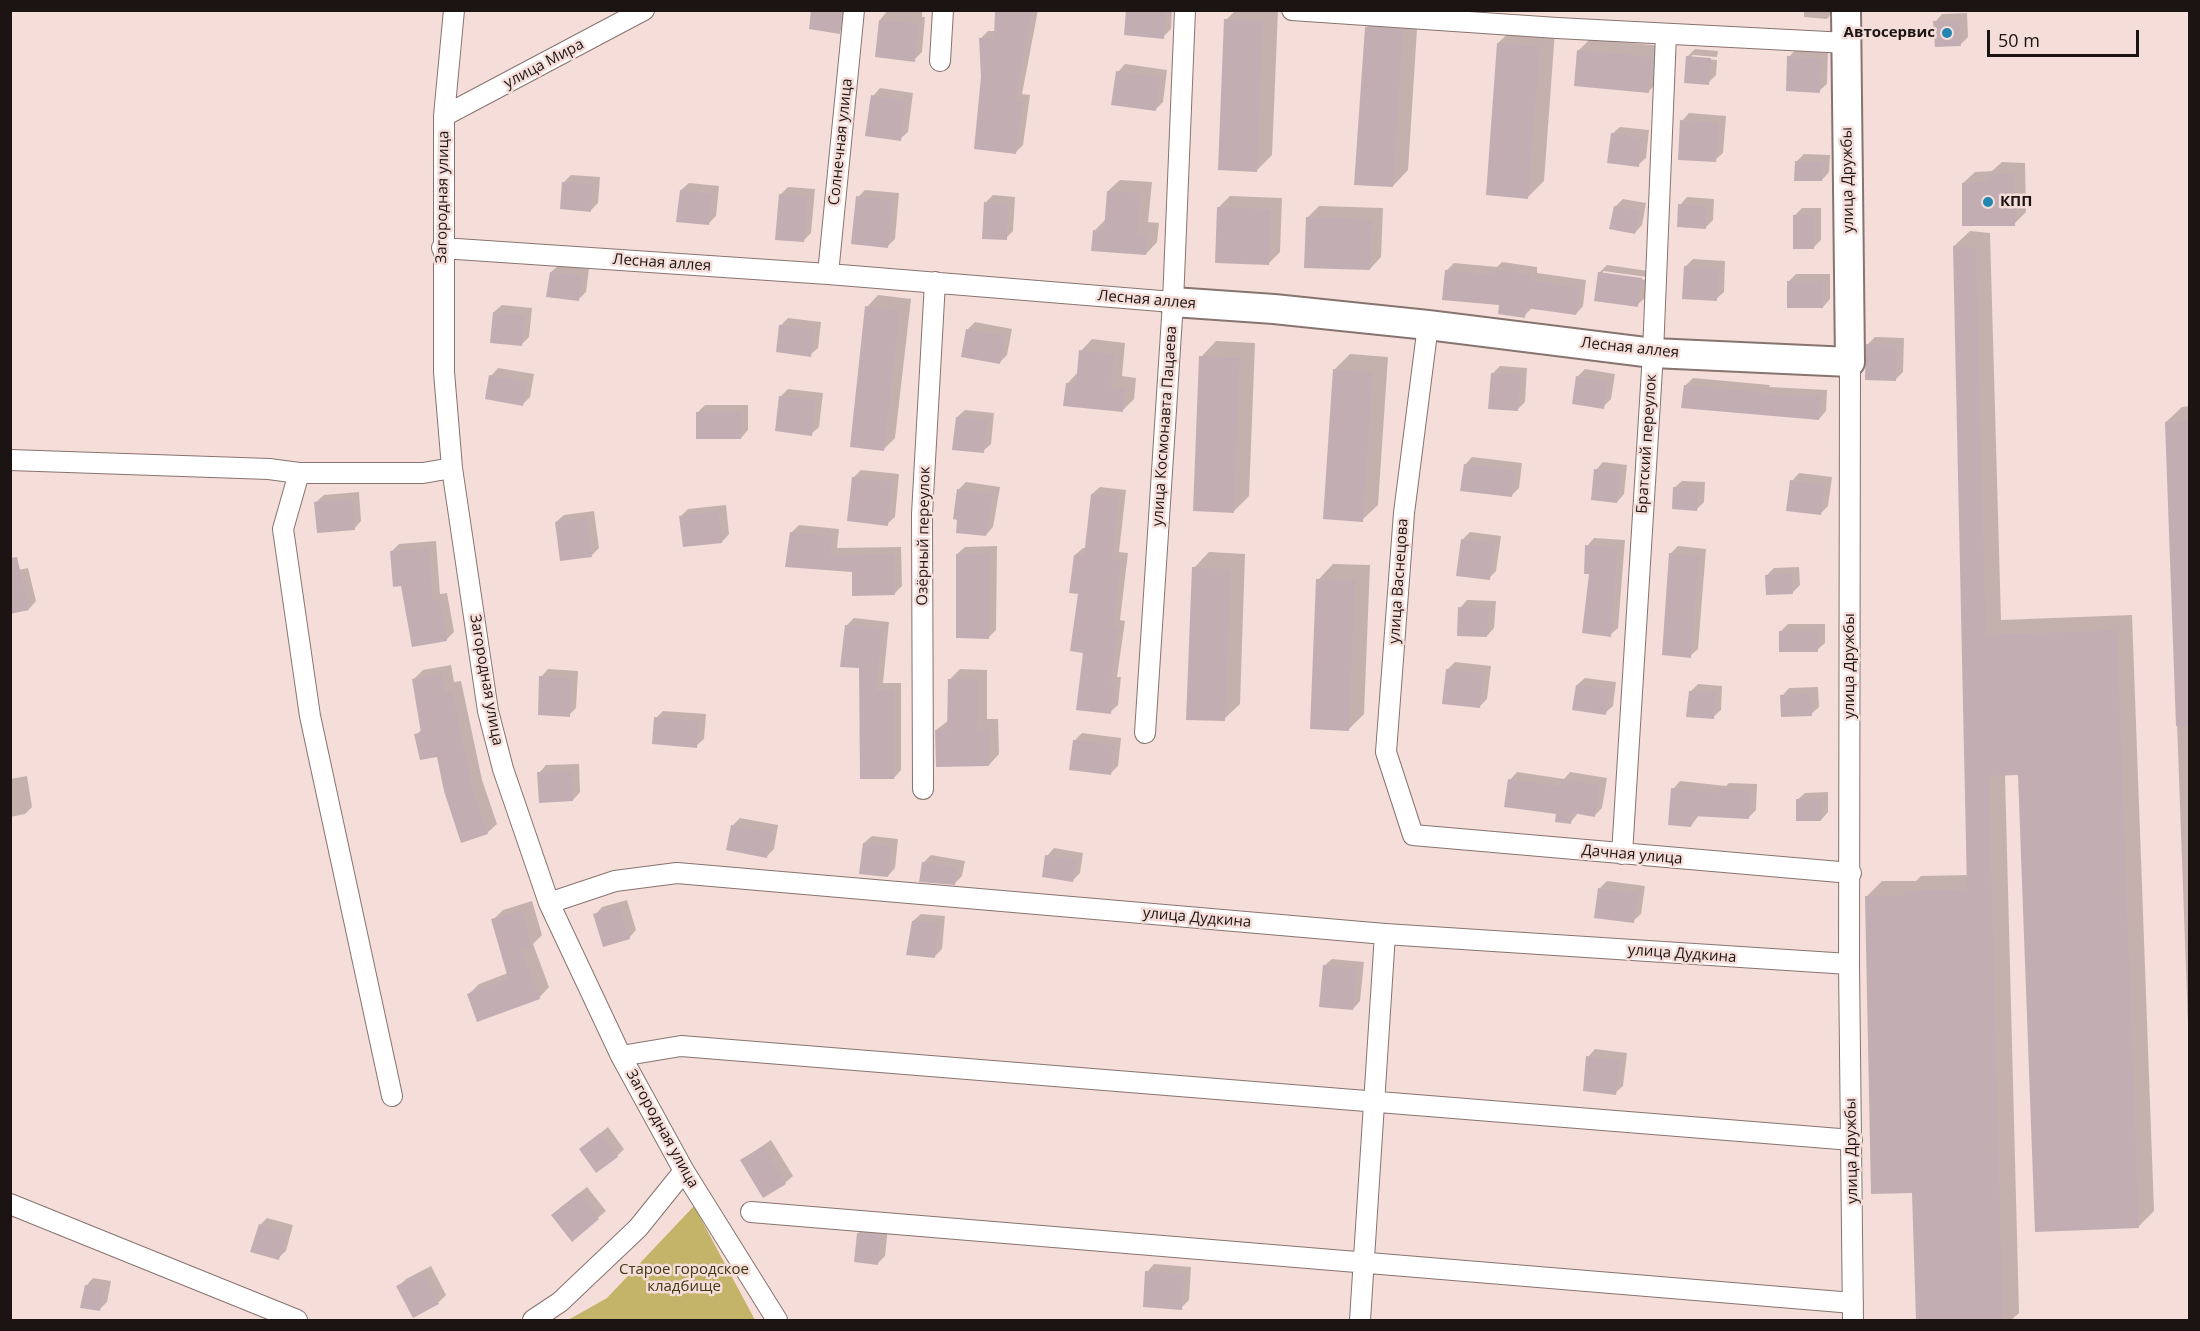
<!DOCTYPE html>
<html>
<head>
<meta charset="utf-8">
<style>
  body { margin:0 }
  #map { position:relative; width:2200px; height:1331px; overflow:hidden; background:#f5ded9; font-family:"Open Sans",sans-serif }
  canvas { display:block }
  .frame { position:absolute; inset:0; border:12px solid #1c1412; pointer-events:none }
  .scale { position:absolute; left:1987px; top:30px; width:152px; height:27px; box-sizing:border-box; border:3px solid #1c1412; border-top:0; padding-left:8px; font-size:18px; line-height:21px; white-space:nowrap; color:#1c1412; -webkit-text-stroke:4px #f5ded9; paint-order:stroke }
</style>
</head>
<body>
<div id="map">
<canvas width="2200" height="1331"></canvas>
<div class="frame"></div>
<div class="scale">50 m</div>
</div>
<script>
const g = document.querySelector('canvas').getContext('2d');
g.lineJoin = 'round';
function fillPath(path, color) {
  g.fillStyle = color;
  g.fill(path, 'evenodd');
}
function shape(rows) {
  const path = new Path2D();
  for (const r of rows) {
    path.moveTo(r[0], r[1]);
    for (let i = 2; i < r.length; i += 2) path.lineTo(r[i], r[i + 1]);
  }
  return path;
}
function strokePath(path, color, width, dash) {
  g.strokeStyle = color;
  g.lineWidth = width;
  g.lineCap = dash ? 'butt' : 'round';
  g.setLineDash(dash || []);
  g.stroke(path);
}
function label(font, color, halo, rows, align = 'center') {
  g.font = font + ' "Open Sans",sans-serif';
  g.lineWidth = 5;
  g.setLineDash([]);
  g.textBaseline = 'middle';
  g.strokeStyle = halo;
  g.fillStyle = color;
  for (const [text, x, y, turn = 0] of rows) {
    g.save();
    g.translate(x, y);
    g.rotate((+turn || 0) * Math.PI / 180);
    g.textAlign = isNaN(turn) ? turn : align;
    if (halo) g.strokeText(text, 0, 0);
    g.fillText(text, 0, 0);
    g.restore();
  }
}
const green = shape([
  [694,1206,755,1320,568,1320,607,1298]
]);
const shadow = shape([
  [812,10,848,10,847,24,839,32],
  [888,10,922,10,922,17,925,17,922,52,914,60,880,20],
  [996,10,1038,10,1022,94,1030,95,1023,145,1016,152,982,77,981,38,988,31,996,31],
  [1128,10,1172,10,1171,29,1163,37],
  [1236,10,1278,10,1272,155,1257,170,1226,20],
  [1804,10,1834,10,1827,19,1804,17],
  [1382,12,1418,14,1408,170,1393,186,1366,28],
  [1967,13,1968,37,1961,44,1935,22,1942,14],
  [1514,28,1555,31,1544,181,1528,197,1498,43],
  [1590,39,1663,46,1660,80,1648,92,1578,51],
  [1695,49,1718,51,1717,57,1692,55,1692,58,1717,60,1716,75,1708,83,1687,57],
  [1796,49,1828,51,1827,84,1819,91,1789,57],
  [1125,64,1167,70,1163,102,1155,110,1118,72],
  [880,88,913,93,908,132,900,139,873,96],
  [1689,113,1726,116,1723,153,1715,160,1682,121],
  [1620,127,1649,130,1646,158,1638,165,1612,134],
  [1804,154,1830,155,1829,172,1822,180,1796,162],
  [2002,162,2025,163,2026,212,2014,224,1963,183,1975,172,1992,171],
  [571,175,600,177,598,203,591,210,564,182],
  [1120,180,1152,182,1148,222,1159,223,1157,242,1146,254,1095,230,1106,219,1108,191],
  [689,183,719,186,716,216,708,224,681,190],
  [788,187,815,189,811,233,804,240,780,195],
  [865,190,899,193,895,239,887,247,858,197],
  [993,195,1015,197,1013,231,1006,238,985,203],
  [1230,196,1282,198,1280,252,1268,264,1219,207],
  [1687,197,1714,199,1713,220,1706,227,1680,205],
  [1623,199,1646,203,1642,225,1635,233,1615,207],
  [1319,206,1383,208,1381,257,1370,269,1307,218],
  [1802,208,1821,208,1821,240,1813,248,1795,215],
  [1970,231,1990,233,2001,620,2132,615,2154,1211,2139,1226,2020,774,2005,774,2019,1313,2011,1320,1918,1320,1914,1191,1866,897,1882,881,1916,881,1921,876,1968,875,1954,246],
  [1693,259,1725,261,1724,292,1716,299,1685,267],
  [1502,262,1537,267,1537,273,1586,280,1583,306,1576,314,1532,308,1524,316,1446,271,1454,263,1497,267],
  [559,265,589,269,586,292,578,300,551,272],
  [1607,265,1648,271,1647,277,1603,271,1603,274,1647,280,1645,298,1637,305,1599,273],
  [1796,274,1830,274,1830,299,1823,307,1789,281],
  [878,295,911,299,895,438,884,449,867,307],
  [502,305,532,308,529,337,521,345,494,312],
  [788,318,821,322,818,348,810,355,780,326],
  [975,322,1012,329,1007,355,1000,362,967,330],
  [1875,337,1904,338,1903,372,1895,380,1868,344],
  [1092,339,1125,343,1122,376,1136,378,1134,399,1122,411,1067,384,1078,372,1081,351],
  [1216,341,1255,343,1249,496,1234,511,1201,357],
  [1350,354,1388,357,1378,505,1362,520,1334,370],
  [1500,366,1527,368,1525,402,1517,410,1492,374],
  [498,368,534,374,530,397,522,405,491,376],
  [1585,369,1615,374,1611,399,1603,407,1577,377],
  [1693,378,1770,385,1769,387,1827,390,1826,411,1819,419,1685,386],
  [788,389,823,393,819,427,811,434,781,396],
  [705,405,748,405,748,430,741,438,697,413],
  [2190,406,2190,1079,2166,422,2182,407],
  [965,410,994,413,991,444,983,451,957,417],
  [1472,457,1522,463,1519,488,1511,496,1465,465],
  [1603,462,1627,465,1624,494,1617,502,1596,470],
  [861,470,899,474,895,517,887,524,853,478],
  [1799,473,1832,477,1828,506,1820,514,1792,481],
  [1682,481,1705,482,1704,502,1697,509,1674,488],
  [966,482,1000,487,993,527,986,535,959,489],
  [1100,487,1126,490,1119,552,1128,553,1120,620,1125,621,1117,677,1121,677,1118,705,1110,712,1085,652,1075,555,1083,548,1086,548,1092,494],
  [359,492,361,521,354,529,316,502,324,495],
  [726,505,729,534,722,542,681,516,688,509],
  [594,511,599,548,592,555,556,522,564,515],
  [799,525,839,529,837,548,901,547,902,586,894,594,853,571,791,533],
  [1470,532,1501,536,1496,571,1489,578,1463,539],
  [1594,538,1625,540,1618,628,1610,635,1587,546],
  [436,541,440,594,447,593,454,632,446,640,403,585,392,551,399,544],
  [997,546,996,630,988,638,957,554,965,547],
  [1678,546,1706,549,1698,649,1690,656,1670,554],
  [1209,552,1245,554,1240,704,1224,719,1194,568],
  [1333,564,1370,565,1364,714,1348,730,1318,580],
  [1799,567,1800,585,1792,593,1767,575,1774,568],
  [28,568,36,601,29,609,10,572],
  [1467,600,1496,601,1494,628,1487,636,1460,608],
  [854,618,889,622,883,683,901,683,901,770,894,778,846,626],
  [1788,624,1825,624,1825,643,1817,650,1781,631],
  [1455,662,1491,666,1487,699,1480,706,1447,670],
  [451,665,454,682,461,681,482,780,497,824,487,833,438,755,416,735,422,729,414,679,423,670],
  [548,669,578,671,576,708,569,715,541,677],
  [960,669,987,670,987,719,998,719,999,754,989,765,936,730,949,720,950,679],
  [1585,678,1616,682,1613,706,1605,713,1577,685],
  [1698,684,1722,686,1721,710,1713,717,1690,692],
  [1818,687,1819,707,1811,714,1782,696,1789,688],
  [663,711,706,714,704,739,696,746,656,718],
  [1082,733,1121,738,1118,766,1110,774,1074,741],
  [579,764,580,792,573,800,539,773,546,765],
  [1517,772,1564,779,1570,772,1607,778,1602,808,1595,815,1578,813,1570,823,1510,780],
  [27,776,32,807,25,814,10,817,10,779],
  [1680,781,1726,786,1729,783,1757,784,1756,810,1748,818,1699,815,1691,826,1673,789],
  [1828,792,1828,812,1821,820,1797,800,1805,793],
  [740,818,778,825,774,849,767,856,732,826],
  [872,836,898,839,895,868,888,876,864,843],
  [1054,848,1083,853,1080,873,1073,880,1047,856],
  [931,855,965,861,962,876,955,883,923,863],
  [1607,881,1645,886,1641,914,1633,921,1600,888],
  [627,900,636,930,629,938,595,915,602,907],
  [532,901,542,935,533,944,549,987,539,998,469,994,479,984,508,973,493,920,503,910],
  [921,914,945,916,942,949,935,956,913,921],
  [1332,959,1364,962,1360,1001,1353,1009,1324,966],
  [1595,1049,1627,1053,1623,1086,1615,1093,1588,1057],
  [608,1127,624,1149,617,1156,581,1149],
  [771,1140,793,1176,785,1183,742,1160],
  [587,1187,606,1211,572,1239,560,1208],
  [267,1218,293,1225,286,1251,278,1258,260,1225],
  [866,1226,888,1228,885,1256,878,1263,858,1233],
  [1154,1264,1191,1267,1189,1300,1181,1308,1147,1272],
  [431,1266,446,1295,439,1302,413,1316,398,1287,406,1279],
  [93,1278,111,1281,107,1302,99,1310,86,1286]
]);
const building = shape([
  [811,10,842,10,840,34,809,29],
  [995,10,1032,10,1016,101,1023,102,1016,154,974,149,981,77,979,38,994,38],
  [1126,10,1166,10,1164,39,1124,35],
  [1224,19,1263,21,1257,172,1218,170],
  [879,20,918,24,915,62,875,57],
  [1960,20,1961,46,1935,47,1933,21],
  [1365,27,1403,30,1393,187,1354,185],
  [1497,43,1540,46,1528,199,1486,195],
  [1577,50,1652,57,1649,93,1574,86],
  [1686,56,1711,58,1709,85,1684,83],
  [1787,56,1821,58,1820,93,1786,91],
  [1116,71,1161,77,1156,111,1111,105],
  [871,95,906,101,901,141,865,136],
  [1680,120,1719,123,1716,162,1678,160],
  [1611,133,1642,138,1639,167,1607,163],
  [1795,161,1823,162,1822,181,1794,181],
  [1989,173,2014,174,2015,226,1962,226,1962,183,1988,182],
  [562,182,593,184,591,212,560,209],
  [680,190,712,194,709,225,676,222],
  [1107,191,1141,193,1137,233,1148,234,1146,255,1091,251,1093,230,1104,231],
  [779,194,808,196,804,242,775,240],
  [856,196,893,200,888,248,851,244],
  [984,202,1008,204,1007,240,982,239],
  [1678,204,1707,206,1706,229,1677,227],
  [1614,206,1640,210,1635,234,1609,229],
  [1217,207,1271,209,1269,265,1215,263],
  [1793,215,1814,215,1814,249,1793,249],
  [1306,217,1372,219,1370,270,1304,268],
  [1953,246,1976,248,1986,635,2117,630,2139,1228,2035,1232,2018,775,1989,776,2003,1320,1916,1320,1912,1193,1871,1194,1865,896,1904,896,1904,891,1967,889],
  [1684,266,1719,268,1717,301,1682,299],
  [1493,269,1531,274,1530,280,1580,288,1576,315,1526,308,1525,318,1498,314,1499,305,1442,300,1445,270,1492,274],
  [550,272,582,276,579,301,546,297],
  [1598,272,1642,278,1638,307,1594,301],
  [1787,281,1823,281,1823,308,1787,308],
  [865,306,900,310,884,451,850,447],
  [493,312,525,315,522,346,490,343],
  [779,325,814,329,811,357,776,352],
  [966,329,1005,336,1000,364,961,357],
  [1866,344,1897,345,1896,381,1865,380],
  [1079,350,1114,354,1111,388,1125,389,1123,412,1063,406,1066,383,1076,384],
  [1199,356,1240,358,1234,513,1193,511],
  [1333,369,1373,372,1363,522,1323,519],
  [1491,373,1521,375,1518,411,1488,409],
  [489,375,527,382,523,406,485,399],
  [1576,376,1608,381,1604,409,1572,404],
  [1684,385,1763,392,1763,394,1820,397,1819,420,1681,408],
  [779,396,816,400,812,436,775,431],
  [696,412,741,412,741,439,696,439],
  [956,417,987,420,984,453,952,450],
  [2190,421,2190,726,2176,726,2165,422],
  [1464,464,1515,470,1512,497,1460,491],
  [1594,469,1621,472,1617,503,1591,500],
  [852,477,892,481,888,526,847,521],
  [1790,480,1825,484,1821,515,1786,511],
  [1673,487,1699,489,1697,511,1672,509],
  [957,489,993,494,986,536,956,533,957,520,953,519],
  [1091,494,1119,497,1112,559,1121,560,1113,627,1118,628,1111,684,1114,684,1111,714,1076,710,1083,653,1070,651,1078,594,1069,593,1074,555,1084,556],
  [352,499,355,530,317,533,314,502],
  [719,511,722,543,683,547,679,516],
  [587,517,592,557,560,561,555,522],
  [790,532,832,536,831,555,894,554,895,595,852,596,852,572,785,567],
  [1461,539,1494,543,1490,580,1456,576],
  [1585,545,1618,547,1611,637,1582,633,1589,574,1584,574],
  [429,548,433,600,440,599,447,641,412,647,401,586,393,587,390,551],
  [990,553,989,639,956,638,956,554],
  [1669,553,1699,556,1691,658,1662,655],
  [17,557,29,610,10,614,10,558],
  [1192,567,1231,569,1225,721,1186,720],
  [1792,574,1793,594,1766,595,1765,575],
  [1316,579,1355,580,1349,731,1310,729],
  [1458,607,1489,608,1487,637,1457,636],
  [845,625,883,629,876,690,894,689,894,779,860,779,859,668,840,667],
  [1779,631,1818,631,1818,652,1779,652],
  [1446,669,1484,673,1480,708,1442,704],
  [442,674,445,691,452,690,473,790,488,834,461,843,444,791,437,757,420,760,414,734,421,733,412,679],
  [539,676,571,678,570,717,538,715],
  [948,679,978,679,977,729,989,729,989,766,936,767,935,730,947,730],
  [1576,685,1609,689,1606,715,1572,710],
  [1689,691,1716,693,1714,719,1686,717],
  [1811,694,1812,716,1781,717,1780,695],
  [654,717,699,721,697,748,652,744],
  [1073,740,1114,745,1111,775,1069,770],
  [572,771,573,801,539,803,537,772],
  [1508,779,1560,786,1561,779,1600,785,1595,817,1572,813,1571,824,1555,822,1556,814,1504,807],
  [1671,788,1720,793,1720,789,1750,791,1749,819,1692,816,1691,827,1668,825],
  [1796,799,1821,799,1821,821,1796,821],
  [731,825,772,832,767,858,726,850],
  [863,843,892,846,888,877,859,874],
  [1045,855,1077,860,1073,882,1042,877],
  [922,862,958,868,955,885,919,882],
  [1598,888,1638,893,1634,923,1594,918],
  [619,906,630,939,603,947,593,914],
  [523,910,532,947,521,950,540,999,477,1022,467,994,508,978,491,919],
  [912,921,939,923,935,958,906,955],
  [1323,965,1357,969,1353,1010,1319,1007],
  [1586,1056,1620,1060,1616,1095,1583,1091],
  [600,1133,618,1157,596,1173,579,1149],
  [763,1146,786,1184,763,1198,740,1160],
  [579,1193,599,1219,572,1242,551,1215],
  [259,1224,287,1233,279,1260,250,1252],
  [857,1233,881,1235,878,1265,854,1262],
  [1145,1271,1184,1274,1182,1310,1143,1307],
  [423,1272,439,1304,413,1318,396,1286],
  [85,1285,104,1288,100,1311,80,1308]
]);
const street = shape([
  [454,10,444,116,444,372,452,468,488,711,503,769,549,903,621,1056,684,1171,777,1320],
  [1292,10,1557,28,1847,43],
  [940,61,943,10],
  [444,116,644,10],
  [442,248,828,274,1173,302],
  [828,274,854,10],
  [1428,325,1404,513,1386,752,1413,835,1851,873],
  [1850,362,1849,964,1853,1320],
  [10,460,269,469,299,473,423,473,452,468],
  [299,473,283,529,310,716,392,1096],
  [1145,733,1173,302,1185,10],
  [923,789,922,514,935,282],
  [1622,854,1653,353,1666,34],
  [549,903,615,881,677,873,1385,934,1849,964],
  [621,1056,681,1046,1852,1140],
  [10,1204,297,1320],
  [751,1212,1853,1303],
  [533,1320,560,1302,638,1228,684,1171],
  [1360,1320,1385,934]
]);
const secondary = shape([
  [1173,302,1274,309,1428,325,1653,353,1850,362,1846,10]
]);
const markers = [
  [1947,33,6,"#2186b0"],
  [1988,202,6,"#2186b0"]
];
const poiNames = [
  ["Автосервис",1935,33],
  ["КПП",2000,202,"left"]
];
const streetNames = [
  ["улица Мира",544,64,-28],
  ["Солнечная улица",841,142,-84],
  ["улица Дружбы",1848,180,-91],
  ["Загородная улица",443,197,-89],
  ["Лесная аллея",662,263,4],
  ["Лесная аллея",1147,300,5],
  ["Лесная аллея",1630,348,6],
  ["улица Космонавта Пацаева",1165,426,-86],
  ["Братский переулок",1647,444,-86],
  ["Озёрный переулок",924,536,-89],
  ["улица Васнецова",1399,581,-86],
  ["улица Дружбы",1850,666,-90],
  ["Загородная улица",486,680,80],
  ["Дачная улица",1632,855,5],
  ["улица Дудкина",1197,918,5],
  ["улица Дудкина",1682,954,4],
  ["Загородная улица",662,1129,61],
  ["улица Дружбы",1852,1151,-91]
];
const parkNames = [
  ["Старое городское",684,1270],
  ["кладбище",684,1287]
];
fillPath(green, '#c4b469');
fillPath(shadow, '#0003');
fillPath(building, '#c2adb2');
strokePath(street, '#87736f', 22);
strokePath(secondary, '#87736f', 32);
strokePath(street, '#fff', 20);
strokePath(secondary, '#fff', 28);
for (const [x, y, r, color] of markers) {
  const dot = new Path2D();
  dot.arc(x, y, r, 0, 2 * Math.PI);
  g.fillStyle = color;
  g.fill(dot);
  strokePath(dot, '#f5ded9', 2);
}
label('bold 15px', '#1c1412', '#f5ded9', poiNames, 'right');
label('15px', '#1c1412', '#f5ded9', streetNames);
label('15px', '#403813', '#f5ded9', parkNames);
</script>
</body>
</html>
